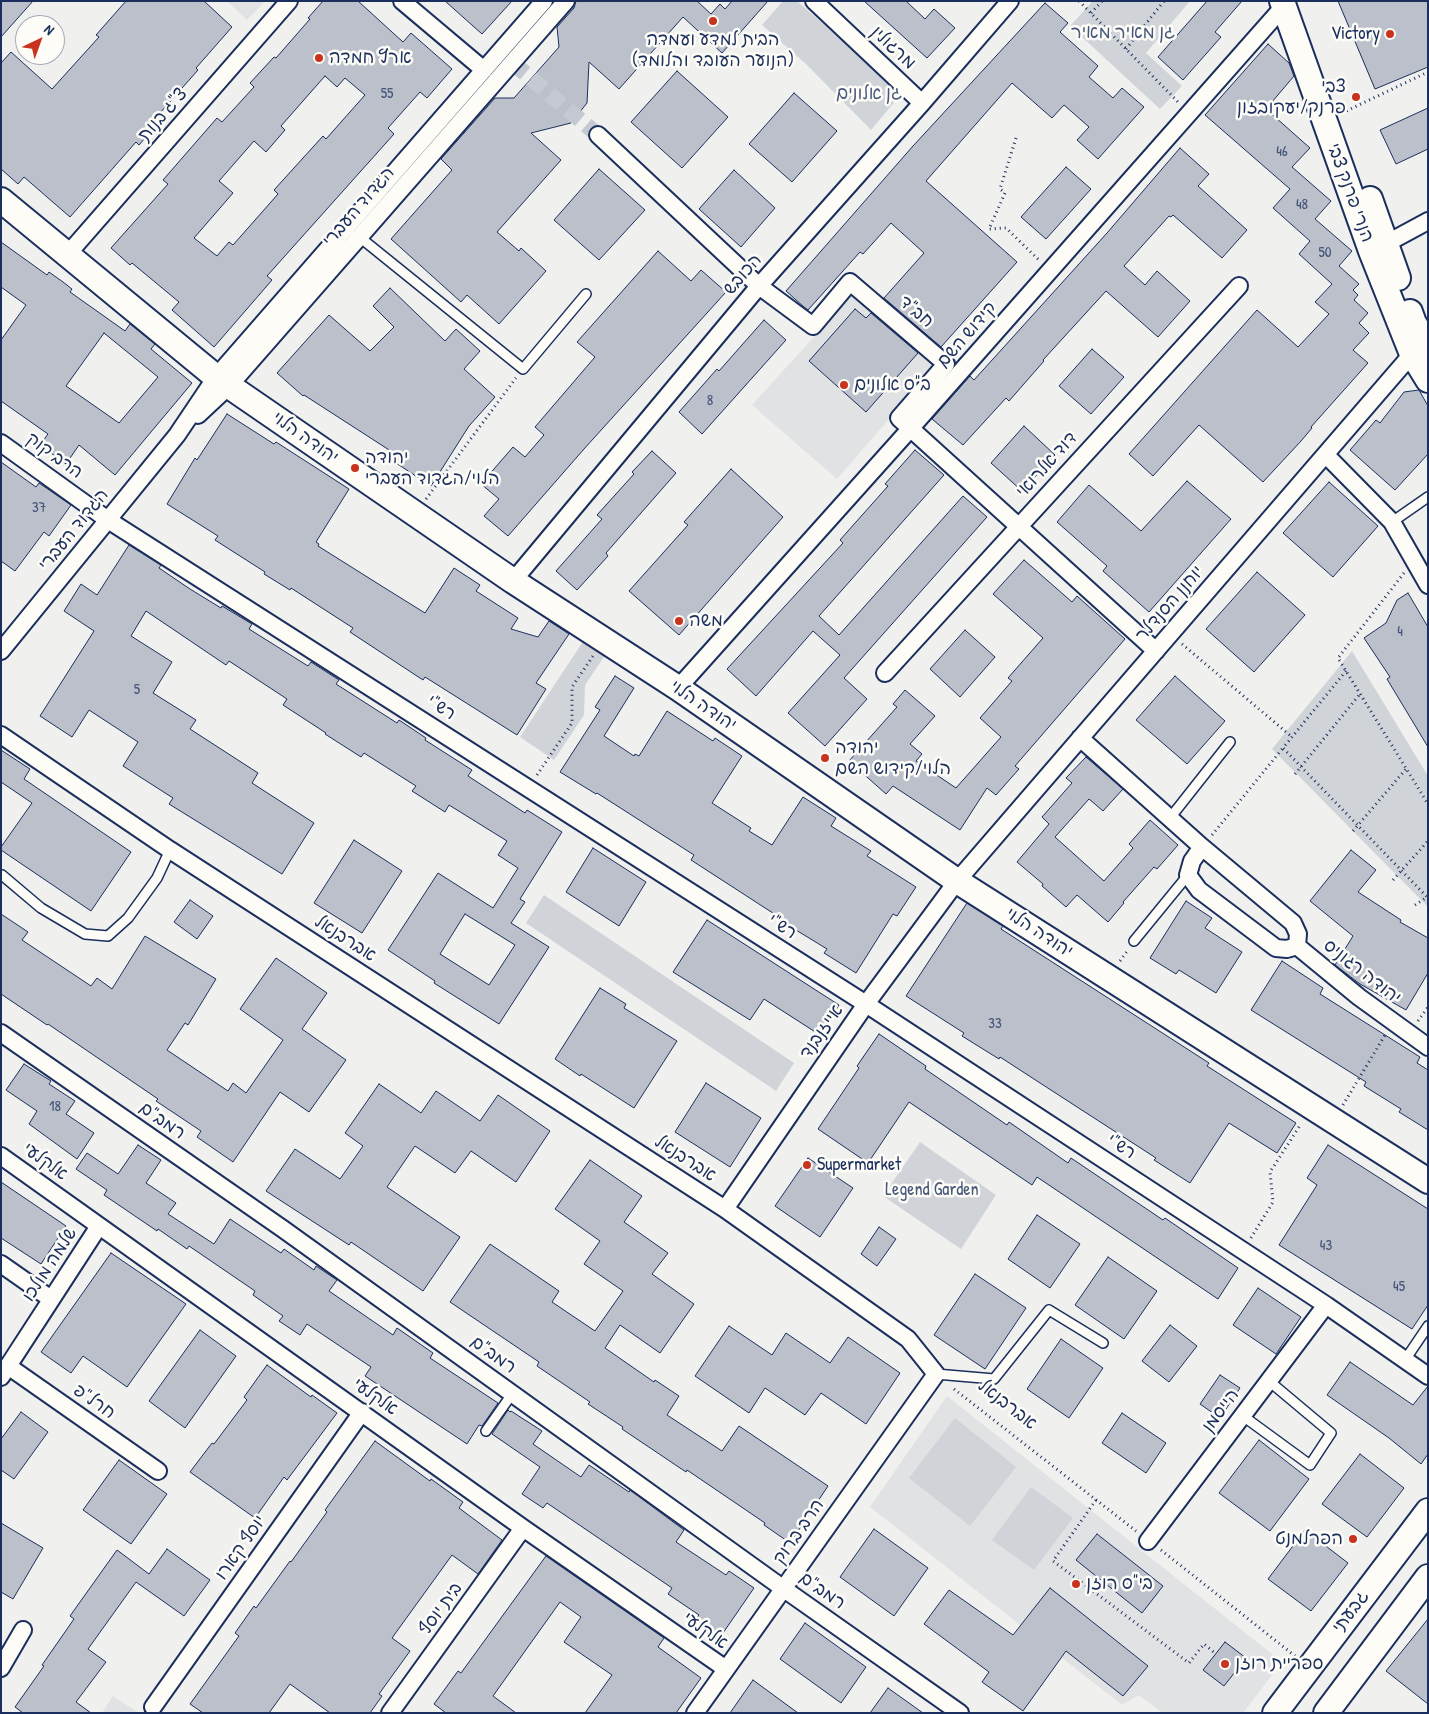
<!DOCTYPE html>
<html>
<head>
<meta charset="utf-8">
<style>
  body { margin:0 }
  #map { position:relative; width:1429px; height:1714px; overflow:hidden; background:#f0f0ee; font-family:"Patrick Hand",sans-serif }
  canvas { display:block }
  .frame { position:absolute; inset:0; border:2px solid #1b2f5e; pointer-events:none }
  .north { position:absolute; left:15px; top:15px; width:50px; height:50px; box-sizing:border-box; background:#fdfcf7; border:1px solid #a3aaba; border-radius:50%; rotate:42deg; font-size:14px; font-weight:700; line-height:20px; text-align:center; color:#1b2f5e }
  .north::after { content:''; display:block; margin:auto; width:18px; height:22px; background:#c8321e; clip-path:polygon(50% 0,100% 100%,50% 72%,0 100%) }
</style>
</head>
<body>
<div id="map">
<canvas width="1429" height="1714"></canvas>
<div class="frame"></div>
<div class="north">N</div>
</div>
<script>
const g = document.querySelector('canvas').getContext('2d');
g.lineJoin = 'round';
function fillPath(path, color) {
  g.fillStyle = color;
  g.fill(path, 'evenodd');
}
function shape(rows) {
  const path = new Path2D();
  for (const r of rows) {
    path.moveTo(r[0], r[1]);
    for (let i = 2; i < r.length; i += 2) path.lineTo(r[i], r[i + 1]);
  }
  return path;
}
function strokePath(path, color, width, dash) {
  g.strokeStyle = color;
  g.lineWidth = width;
  g.lineCap = dash ? 'butt' : 'round';
  g.setLineDash(dash || []);
  g.stroke(path);
}
function label(font, color, halo, rows, align = 'center') {
  g.font = font + ' "Patrick Hand","Playpen Sans Hebrew",sans-serif';
  g.lineWidth = 5;
  g.setLineDash([]);
  g.textBaseline = 'middle';
  g.strokeStyle = halo;
  g.fillStyle = color;
  for (const [text, x, y, turn = 0] of rows) {
    g.save();
    g.translate(x, y);
    g.rotate((+turn || 0) * Math.PI / 180);
    g.textAlign = isNaN(turn) ? turn : align;
    if (halo) g.strokeText(text, 0, 0);
    g.fillText(text, 0, 0);
    g.restore();
  }
}
const built = shape([
  [227,1,265,1,247,20],
  [851,296,935,366,837,479,752,405],
  [947,1396,1282,1662,1243,1713,1162,1713,1139,1695,1122,1705,870,1507],
  [113,1696,139,1713,102,1713]
]);
const green = shape([
  [783,1,797,1,902,93,871,130,806,64,762,25],
  [1093,1,1190,1,1146,53,1182,86,1160,109,1070,26],
  [586,637,608,651,585,685,584,715,554,760,520,737],
  [1352,651,1428,776,1428,907,1272,749],
  [544,895,794,1063,776,1091,526,923],
  [920,1142,996,1195,961,1249,883,1196],
  [955,1418,1016,1467,970,1526,909,1478],
  [1031,1487,1073,1518,1034,1570,992,1540]
]);
const building = shape([
  [1,1,33,1,1,37,1,1],
  [126,1,204,1,232,27,196,68,198,70,160,113,164,116,139,145,136,142,70,217,24,177,18,184,1,169,1,63,11,52,52,89,99,37,96,35,126,1],
  [323,1,358,1,403,42,411,33,452,69,427,98,420,92,388,128,394,134,267,276,272,280,214,347,172,310,179,302,132,263,130,265,111,248,168,184,163,180,217,118,222,122,254,87,250,83,274,57,276,58,310,19,308,18,323,1],
  [325,76,337,87,345,78,365,95,326,139,323,136,274,190,278,194,233,245,229,242,217,256,194,238,233,193,219,181,254,141,266,152,285,130,281,126,325,76],
  [445,1,512,1,482,34,445,1],
  [576,1,697,1,711,14,720,4,725,9,732,1,768,1,722,53,683,17,619,89,589,62,587,103,571,123,531,133,561,160,497,232,519,251,521,248,546,271,499,324,467,295,461,302,391,239,452,170,441,159,495,98,514,98,559,47,557,27,574,8,576,1],
  [864,1,906,1,925,19,934,9,955,28,927,58,864,1],
  [1207,1,1242,1,1215,32,1221,37,1183,80,1158,57,1207,1],
  [1338,1,1428,1,1428,67,1375,89,1338,1],
  [1045,3,1068,23,1060,32,1098,66,1089,77,1113,98,1122,88,1144,107,1098,159,1077,140,1089,127,1064,105,1052,118,1012,83,926,181,1017,262,941,347,884,298,924,253,891,223,863,254,860,252,808,310,804,307,786,291,913,146,1045,3],
  [1268,44,1289,63,1294,76,1266,109,1310,148,1292,167,1331,201,1315,219,1352,251,1339,266,1359,284,1353,290,1358,295,1354,300,1368,313,1359,323,1369,333,1353,350,1368,363,1311,427,1312,428,1301,441,1263,482,1199,425,1153,476,1129,454,1257,310,1298,347,1329,314,1315,302,1332,284,1299,254,1310,241,1273,208,1290,189,1205,115,1268,44],
  [677,71,728,117,682,168,631,122,677,71],
  [794,93,837,131,792,182,749,144,794,93],
  [1428,108,1428,149,1396,164,1380,130,1428,108],
  [1180,148,1209,174,1198,186,1247,230,1222,258,1173,215,1171,217,1169,216,1124,266,1145,285,1157,271,1190,301,1158,337,1106,291,1043,360,1044,361,1009,401,1006,398,963,445,932,419,970,376,974,380,1107,233,1180,148],
  [1066,167,1091,189,1046,239,1021,217,1066,167],
  [599,169,645,210,599,260,554,220,599,169],
  [734,170,775,208,741,247,699,209,734,170],
  [1,242,47,275,49,272,63,282,72,289,70,292,125,331,130,324,155,344,151,349,192,383,115,475,79,445,66,464,40,445,48,434,1,401,1,340,26,305,1,287,1,242],
  [104,333,158,377,119,423,66,386,104,333],
  [658,251,691,281,701,270,726,292,584,449,508,536,484,516,499,499,481,484,513,447,525,457,544,435,535,427,595,357,577,342,658,251],
  [390,288,445,341,456,329,480,351,464,369,495,397,469,426,431,486,396,463,400,457,304,395,303,396,277,373,329,315,370,351,394,327,373,306,390,288],
  [855,309,866,318,871,313,918,353,866,412,809,361,855,309],
  [764,320,786,340,702,434,679,412,717,369,719,371,764,320],
  [1092,349,1124,377,1091,414,1059,386,1092,349],
  [1419,390,1428,406,1428,454,1395,490,1350,450,1376,420,1380,423,1404,392,1419,390],
  [227,414,274,444,276,442,349,489,316,542,319,544,318,546,380,585,425,613,454,568,480,585,476,591,518,618,511,629,538,637,549,621,569,634,536,683,546,689,517,735,425,677,423,680,388,657,350,632,353,628,291,588,290,590,264,574,265,572,215,540,218,536,167,504,195,458,197,460,227,414],
  [1024,426,1055,455,1022,491,991,463,1024,426],
  [915,450,944,475,819,616,839,635,963,496,987,517,844,678,867,699,825,746,788,713,840,655,813,631,756,696,727,669,843,543,840,540,888,486,885,484,915,450],
  [652,451,676,473,606,553,608,556,577,590,556,571,602,519,597,515,634,474,632,472,652,451],
  [1,462,36,487,39,483,71,505,49,536,44,532,15,571,1,561,1,462],
  [731,469,783,517,679,635,629,591,688,525,684,522,731,469],
  [1187,481,1231,519,1149,612,1103,571,1107,566,1057,522,1089,485,1141,531,1187,481],
  [1329,482,1378,526,1333,577,1283,533,1329,482],
  [129,545,161,565,159,568,190,589,221,608,222,606,252,624,249,629,308,666,311,662,339,680,336,684,397,723,399,720,426,738,425,740,472,770,468,776,525,813,527,810,562,832,520,899,525,902,511,923,549,947,499,1024,434,983,435,981,388,950,438,873,493,908,518,868,498,855,507,841,449,805,445,812,412,791,416,786,364,753,361,757,325,734,326,733,283,705,287,699,229,661,226,665,146,611,131,636,172,662,153,693,196,720,190,729,258,773,252,783,314,823,282,874,169,804,173,798,123,766,138,742,89,710,72,737,40,716,94,631,64,611,81,584,97,595,129,545],
  [465,914,515,945,489,985,440,954,465,914],
  [1024,560,1072,602,1077,596,1125,639,1015,766,1019,769,996,795,987,788,960,830,893,786,886,794,849,761,897,707,893,704,905,690,935,716,910,744,922,754,916,761,956,788,1001,737,980,718,1012,681,1008,678,1043,638,993,594,1024,560],
  [1257,572,1305,615,1254,672,1206,629,1257,572],
  [1408,593,1428,627,1428,747,1387,679,1390,677,1364,638,1386,623,1397,600,1408,593],
  [965,630,995,657,960,697,930,669,965,630],
  [615,676,634,688,604,736,634,756,635,754,639,756,667,711,713,741,715,738,742,756,712,803,751,828,749,831,772,845,803,797,836,818,831,826,871,851,867,856,916,887,897,916,893,914,856,973,824,953,827,949,778,919,779,917,691,860,694,855,597,793,596,794,560,772,600,710,595,707,615,676],
  [1175,676,1225,721,1187,764,1136,720,1175,676],
  [1,750,30,769,24,779,131,852,91,911,1,850,1,847,32,803,1,782,1,750],
  [1086,757,1123,789,1103,811,1089,799,1055,837,1104,881,1133,848,1129,844,1150,820,1178,845,1157,869,1154,867,1123,902,1124,903,1108,922,1077,895,1066,907,1042,886,1043,884,1017,862,1049,824,1042,817,1072,783,1066,778,1086,757],
  [354,840,402,871,362,933,314,903,354,840],
  [593,848,646,882,619,926,566,892,593,848],
  [1351,850,1376,870,1358,892,1401,920,1400,922,1428,938,1428,973,1406,1010,1360,984,1335,965,1353,936,1310,901,1351,850],
  [190,900,213,916,197,939,174,922,190,900],
  [1186,901,1212,918,1205,928,1242,952,1216,993,1179,970,1176,974,1150,958,1186,901],
  [967,903,1003,926,1001,929,1209,1063,1207,1066,1296,1123,1277,1153,1229,1123,1190,1183,1154,1160,1156,1158,1074,1105,1000,1057,999,1059,962,1036,964,1033,906,996,967,903],
  [1,914,28,932,22,940,91,986,97,978,112,989,145,936,216,979,188,1025,185,1023,167,1050,228,1091,233,1083,246,1093,283,1040,240,1009,276,958,327,993,302,1029,346,1060,309,1112,280,1092,233,1162,197,1137,201,1131,156,1101,158,1099,48,1024,47,1025,1,994,1,914],
  [707,920,839,1005,820,1035,764,999,750,1020,673,972,707,920],
  [1282,961,1323,988,1320,994,1420,1057,1417,1063,1428,1070,1428,1130,1399,1112,1401,1109,1364,1086,1366,1082,1251,1010,1282,961],
  [600,988,626,1004,624,1008,677,1041,634,1108,581,1074,580,1076,555,1059,600,988],
  [879,1034,926,1066,925,1069,1007,1125,1009,1122,1068,1163,1071,1158,1163,1220,1165,1218,1238,1268,1218,1299,1037,1177,1032,1185,909,1102,868,1163,818,1129,859,1068,857,1066,879,1034],
  [24,1064,51,1081,49,1084,75,1101,66,1114,94,1133,77,1159,29,1124,37,1111,6,1090,24,1064],
  [706,1083,761,1118,730,1167,675,1132,706,1083],
  [379,1084,421,1113,436,1091,480,1121,498,1095,550,1131,516,1182,471,1151,455,1173,415,1146,387,1187,460,1237,423,1291,351,1242,349,1245,266,1191,295,1149,340,1179,363,1146,345,1133,379,1084],
  [138,1145,161,1160,146,1183,176,1203,168,1214,214,1244,230,1219,281,1253,284,1249,314,1270,316,1266,337,1280,329,1291,393,1335,397,1328,433,1353,430,1358,498,1403,482,1426,479,1425,467,1444,365,1376,371,1367,307,1324,300,1335,279,1321,283,1316,253,1295,255,1291,189,1246,187,1249,158,1229,157,1231,104,1195,107,1190,76,1169,87,1153,118,1174,138,1145],
  [1328,1145,1428,1209,1428,1305,1412,1329,1279,1245,1317,1185,1307,1178,1328,1145],
  [808,1158,853,1188,820,1237,775,1206,808,1158],
  [590,1160,642,1196,624,1222,668,1253,652,1274,694,1304,660,1353,620,1325,605,1348,654,1382,655,1380,679,1396,667,1415,722,1451,739,1426,828,1486,790,1543,764,1525,765,1523,687,1470,686,1472,622,1429,623,1427,588,1404,590,1402,537,1366,539,1362,450,1302,490,1244,559,1291,552,1302,595,1331,623,1291,584,1264,600,1241,555,1209,590,1160],
  [1,1182,66,1226,41,1264,1,1238,1,1182],
  [1037,1215,1080,1244,1050,1288,1008,1259,1037,1215],
  [879,1227,896,1239,877,1266,861,1254,879,1227],
  [111,1253,186,1304,127,1387,83,1356,71,1373,41,1352,111,1253],
  [1108,1257,1157,1291,1124,1339,1075,1305,1108,1257],
  [975,1274,1026,1308,985,1369,934,1335,975,1274],
  [1258,1288,1301,1317,1276,1354,1233,1325,1258,1288],
  [1170,1325,1197,1346,1169,1382,1142,1361,1170,1325],
  [729,1326,772,1355,786,1333,830,1363,848,1337,900,1373,866,1424,821,1393,805,1415,765,1388,749,1413,695,1376,729,1326],
  [200,1330,236,1356,185,1428,149,1401,200,1330],
  [1061,1339,1103,1368,1069,1418,1027,1389,1061,1339],
  [1350,1362,1413,1405,1428,1386,1428,1454,1421,1464,1389,1438,1327,1395,1350,1362],
  [267,1365,311,1397,312,1395,337,1413,287,1480,284,1477,255,1518,190,1472,212,1443,214,1444,247,1400,244,1397,267,1365],
  [1220,1375,1240,1388,1220,1418,1200,1404,1220,1375],
  [508,1410,510,1412,511,1411,542,1431,533,1444,581,1477,589,1465,629,1492,630,1490,684,1530,676,1542,726,1575,729,1571,754,1588,721,1636,696,1619,699,1615,668,1594,672,1588,547,1503,543,1508,522,1494,540,1467,492,1434,508,1410],
  [21,1412,48,1432,14,1479,1,1470,1,1439,21,1412],
  [1122,1413,1166,1443,1146,1473,1102,1443,1122,1413],
  [1259,1440,1309,1479,1270,1531,1219,1493,1259,1440],
  [375,1441,430,1481,431,1479,463,1502,459,1508,502,1540,478,1574,452,1555,392,1638,410,1651,379,1694,382,1696,370,1713,330,1713,290,1684,269,1713,203,1713,190,1704,239,1636,235,1633,254,1606,256,1608,290,1561,291,1562,327,1512,325,1510,375,1441],
  [1360,1454,1404,1488,1367,1537,1322,1504,1360,1454],
  [119,1460,167,1494,131,1544,83,1510,119,1460],
  [1,1523,43,1548,13,1599,1,1592,1,1523],
  [874,1529,928,1568,894,1616,840,1577,874,1529],
  [1305,1530,1348,1563,1311,1611,1268,1579,1305,1530],
  [1097,1534,1163,1586,1142,1613,1076,1560,1097,1534],
  [167,1549,210,1580,184,1616,136,1582,88,1649,106,1662,76,1702,91,1713,23,1713,15,1707,44,1666,42,1665,74,1619,70,1616,117,1550,149,1574,167,1549],
  [546,1556,664,1638,658,1647,701,1678,676,1713,585,1713,612,1675,564,1642,581,1617,560,1602,493,1696,516,1713,446,1713,434,1704,458,1671,461,1673,546,1556],
  [1050,1588,1148,1666,1123,1696,1066,1651,1023,1711,982,1682,989,1672,924,1624,949,1590,1013,1635,1050,1588],
  [1428,1619,1428,1704,1386,1671,1428,1619],
  [805,1623,866,1667,841,1703,780,1659,805,1623],
  [1225,1642,1246,1658,1224,1686,1203,1670,1225,1642],
  [753,1680,798,1713,730,1713,753,1680],
  [888,1688,923,1713,870,1713,888,1688]
]);
const streetTunnel = shape([
  [513,63,598,135]
]);
const path = shape([
  [1079,1,1178,102],
  [1091,13,1102,1],
  [1126,49,1164,1],
  [1342,113,1428,72],
  [1016,138,1000,189,1005,193,989,229,1006,228,1039,260],
  [426,499,516,378],
  [1404,573,1338,658,1428,804],
  [1182,644,1292,737],
  [1346,671,1283,748,1428,898],
  [1295,774,1360,694],
  [537,775,572,723,572,687,593,656],
  [1353,831,1406,769],
  [1212,835,1283,748],
  [1393,880,1428,841],
  [1415,905,1427,897],
  [1120,961,1128,950],
  [1418,1021,1428,1007],
  [1343,1105,1385,1035],
  [1251,1238,1273,1202,1270,1172,1301,1124],
  [954,1389,1136,1531],
  [1096,1500,1053,1561,1189,1663,1204,1644,1216,1654],
  [1161,1550,1295,1656]
]);
const lane = shape([
  [357,235,523,369,586,294],
  [1392,522,1428,497],
  [1170,818,1230,742],
  [2,875,41,908,85,934,108,936,128,918,157,878,170,850],
  [1134,941,1188,875],
  [1405,1360,1428,1326],
  [936,1374,994,1379,1049,1310,1103,1343],
  [1243,1416,1310,1465,1331,1433,1269,1381],
  [486,1431,512,1394]
]);
const street = shape([
  [402,1,484,70],
  [814,1,922,103],
  [598,135,759,286,813,326,850,282,946,364,899,418,1156,651],
  [1378,248,1428,221],
  [67,255,289,1],
  [198,415,229,386,566,1],
  [1,443,108,520,866,1004,1326,1305,1428,1376],
  [1326,455,1392,522,1428,585],
  [513,581,759,286,922,103,1010,1],
  [1,651,177,435,216,377,544,1],
  [885,673,1239,286],
  [678,688,910,429,1284,6],
  [1,735,170,850,725,1209,908,1339,936,1374,695,1713],
  [1080,738,1202,847,1293,923,1298,934,1297,946],
  [1202,847,1192,861,1188,875,1199,890,1276,948,1287,949,1297,946],
  [1297,946,1359,997,1428,1047],
  [1,1033,283,1229,784,1589,960,1713],
  [1,1156,523,1528,726,1669],
  [725,1209,866,1004,957,881,1412,354],
  [1,1264,51,1299],
  [8,1366,158,1471],
  [1,1377,99,1226],
  [1148,1541,1326,1305],
  [1,1668,23,1630],
  [153,1707,362,1412],
  [390,1713,523,1528]
]);
const secondary = shape([
  [1282,1,1371,251,1412,354,1428,380],
  [1370,199,1398,278],
  [1,200,216,377,513,581,678,688,957,881,1428,1181],
  [1410,312,1414,323,1428,346],
  [1275,1713,1428,1511],
  [1326,1713,1428,1577]
]);
const markers = [
  [713,21,5,"#c8321e"],
  [1390,34,5,"#c8321e"],
  [319,58,5,"#c8321e"],
  [1356,97,5,"#c8321e"],
  [844,385,5,"#c8321e"],
  [355,468,5,"#c8321e"],
  [679,621,5,"#c8321e"],
  [825,758,5,"#c8321e"],
  [807,1165,5,"#c8321e"],
  [1353,1539,5,"#c8321e"],
  [1076,1584,5,"#c8321e"],
  [1225,1664,5,"#c8321e"]
];
const numberNames = [
  ["55",387,94],
  ["46",1282,152],
  ["48",1302,205],
  ["50",1325,253],
  ["8",710,401],
  ["37",39,508],
  ["4",1400,632],
  ["5",137,690],
  ["33",995,1024],
  ["18",55,1107],
  ["43",1326,1246],
  ["45",1399,1287]
];
const parkNames = [
  ["גן מאיר מאיר",1123,33],
  ["גן אלונים",869,94],
  ["Legend Garden",932,1190]
];
const poiNames = [
  ["Victory",1380,34,"right"],
  ["הבית למדע ועמדה",713,40,"center"],
  ["(הנוער העובד והלומד)",713,61,"center"],
  ["ארץ חמדה",329,58],
  ["צבי",1346,87,"right"],
  ["פרנק/יעקובזון",1346,108,"right"],
  ["ב\"ס אלונים",854,385],
  ["יהודה",365,458],
  ["הלוי/הגדוד העברי",365,479],
  ["משה",689,621],
  ["יהודה",835,748],
  ["הלוי/קידוש השם",835,769],
  ["Supermarket",817,1165],
  ["הפרלמנט",1343,1539,"right"],
  ["בי\"ס רוזן",1086,1584],
  ["ספריית רוזן",1235,1664]
];
const streetNames = [
  ["מרגולין",893,48,43],
  ["צ\"ג בנות",163,115,-49],
  ["הנרי פרנק צבי",1350,193,70],
  ["הגדוד העברי",359,207,-49],
  ["הכובש",743,275,-49],
  ["חב\"ד",916,312,41],
  ["קידוש השם",967,335,-49],
  ["יהודה הלוי",305,438,35],
  ["הרב קוק",54,456,36],
  ["דוד אלרואי",1047,465,-48],
  ["הגדוד העברי",74,530,-51],
  ["יוחנן הסנדלר",1170,604,-49],
  ["יהודה הלוי",703,706,34],
  ["רש\"י",441,708,33],
  ["רש\"י",782,927,33],
  ["יהודה הלוי",1039,933,33],
  ["אברבנאל",345,939,33],
  ["יהודה רגוניס",1362,972,38],
  ["אייזנבנד",822,1032,-55],
  ["רמב\"ם",162,1121,35],
  ["רש\"י",1121,1147,33],
  ["אברבנאל",685,1159,33],
  ["אלקלעי",45,1162,36],
  ["שלמה מולכו",50,1265,-57],
  ["רמב\"ם",493,1355,36],
  ["אלקלעי",375,1397,35],
  ["חרל\"פ",94,1402,35],
  ["אברבנאל",1007,1405,38],
  ["הייסמן",1221,1411,-53],
  ["הרב ברוק",799,1532,-55],
  ["יוסף קארו",241,1548,-55],
  ["רמב\"ם",822,1591,35],
  ["בית יוסף",441,1609,-54],
  ["גבעתי",1351,1612,-53],
  ["אלקלעי",705,1631,35]
];
fillPath(built, '#e0e2e3');
fillPath(green, '#d0d3d8');
fillPath(building, '#bbc0ca');
strokePath(building, '#1b2f5e', 1);
strokePath(streetTunnel, '#c5c9d1', 16, [16, 8]);
strokePath(lane, '#1b2f5e', 12);
strokePath(street, '#1b2f5e', 20);
strokePath(secondary, '#1b2f5e', 28);
strokePath(path, '#1b2f5e', 3, [1, 4]);
strokePath(lane, '#fdfcf7', 9);
strokePath(street, '#fdfcf7', 16);
strokePath(secondary, '#fdfcf7', 24);
for (const [x, y, r, color] of markers) {
  const dot = new Path2D();
  dot.arc(x, y, r, 0, 2 * Math.PI);
  g.fillStyle = color;
  g.fill(dot);
  strokePath(dot, '#fdfcf7', 2);
}
label('15px', '#435379', null, numberNames);
label('18px', '#48587c', '#fdfcf7', parkNames);
label('18px', '#1b2f5e', '#fdfcf7', poiNames, 'left');
label('18px', '#1b2f5e', '#fdfcf7', streetNames);
</script>
</body>
</html>
